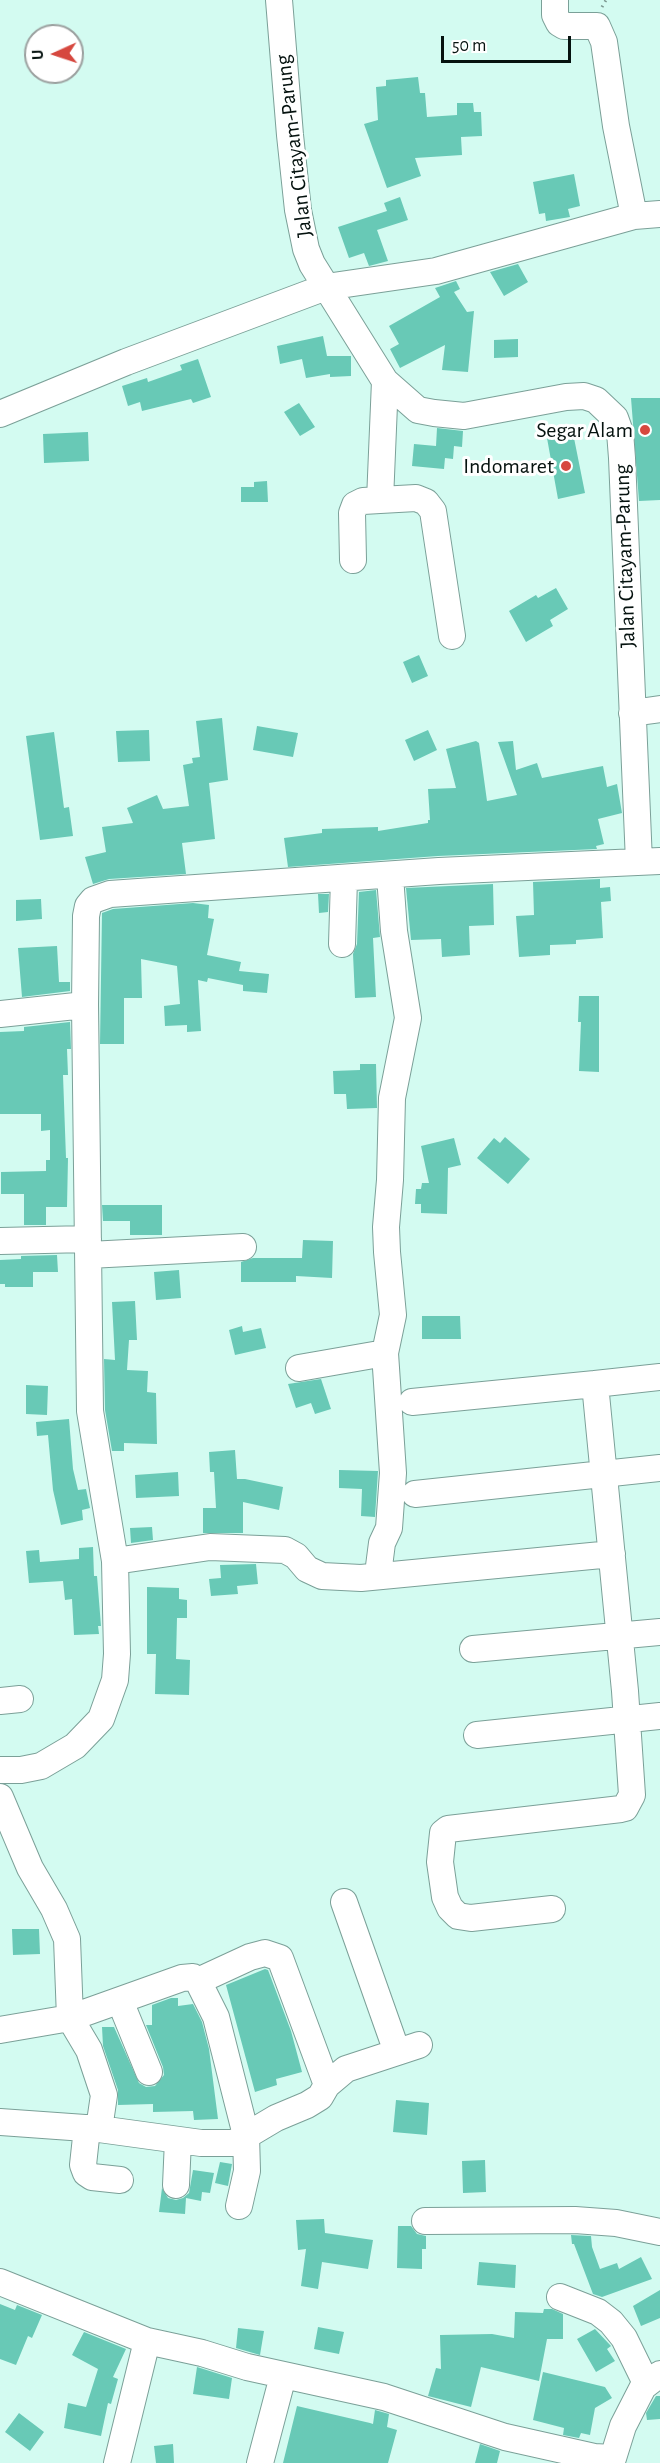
<!DOCTYPE html>
<html>
<head>
<meta charset="utf-8">
<style>
  body { margin:0 }
  #map { position:relative; width:660px; height:2463px; overflow:hidden; background:#d3fbf1; font-family:"Alegreya Sans",sans-serif }
  canvas { display:block }
  .north { position:absolute; left:24px; top:24px; width:60px; height:60px; box-sizing:border-box; background:#fff; border:2px solid #9ba09f; border-radius:50%; rotate:267deg; font-size:16px; font-weight:700; line-height:24px; text-align:center; color:#05120f }
  .north::after { content:''; display:block; margin:auto; width:21px; height:27px; background:#d6483f; clip-path:polygon(50% 0,100% 100%,50% 72%,0 100%) }
  .scale { position:absolute; left:441px; top:36px; width:130px; height:27px; box-sizing:border-box; border:3px solid #05120f; border-top:0; padding-left:8px; font-size:18px; line-height:21px; white-space:nowrap; color:#05120f; -webkit-text-stroke:4px #fff; paint-order:stroke }
</style>
</head>
<body>
<div id="map">
<canvas width="660" height="2463"></canvas>
<div class="north">U</div>
<div class="scale">50 m</div>
</div>
<script>
const g = document.querySelector('canvas').getContext('2d');
g.lineJoin = 'round';
function fillPath(path, color) {
  g.fillStyle = color;
  g.fill(path, 'evenodd');
}
function shape(rows) {
  const path = new Path2D();
  for (const r of rows) {
    path.moveTo(r[0], r[1]);
    for (let i = 2; i < r.length; i += 2) path.lineTo(r[i], r[i + 1]);
  }
  return path;
}
function strokePath(path, color, width, dash) {
  g.strokeStyle = color;
  g.lineWidth = width;
  g.lineCap = dash ? 'butt' : 'round';
  g.setLineDash(dash || []);
  g.stroke(path);
}
function label(font, color, halo, rows, align = 'center') {
  g.font = font + ' "Alegreya Sans",sans-serif';
  g.lineWidth = 6;
  g.setLineDash([]);
  g.textBaseline = 'middle';
  g.strokeStyle = halo;
  g.fillStyle = color;
  for (const [text, x, y, turn = 0] of rows) {
    g.save();
    g.translate(x, y);
    g.rotate((+turn || 0) * Math.PI / 180);
    g.textAlign = isNaN(turn) ? turn : align;
    if (halo) g.strokeText(text, 0, 0);
    g.fillText(text, 0, 0);
    g.restore();
  }
}
const building = shape([
  [418,77,420,93,425,93,427,117,457,115,457,103,473,103,474,112,481,112,482,136,461,137,462,155,415,158,421,176,387,188,364,124,378,120,376,87,386,86,386,80],
  [574,174,580,206,568,209,570,217,546,221,545,213,539,214,533,182],
  [400,197,408,220,377,230,388,261,369,266,364,253,349,258,338,227,387,211,384,203],
  [518,264,528,282,504,296,490,272],
  [456,281,460,289,454,292,467,312,474,311,468,372,442,370,445,345,400,368,390,349,399,344,389,326,440,297,435,288],
  [323,336,327,356,351,356,351,376,330,377,330,374,306,378,302,359,280,364,277,346],
  [518,339,518,357,494,358,494,340],
  [198,359,211,397,193,403,191,399,142,411,140,402,128,406,122,386,147,378,148,382,182,370,180,365],
  [631,398,660,398,660,500,639,501],
  [299,403,315,427,300,436,284,412],
  [437,428,463,431,462,447,454,446,453,459,445,458,444,469,412,466,414,444,436,446],
  [88,432,89,461,44,463,43,434],
  [573,433,585,493,558,499,547,438],
  [267,481,268,502,241,502,241,487,254,487,254,482],
  [556,588,568,609,550,620,553,626,526,642,509,611,536,595,538,598],
  [419,655,428,676,412,683,403,662],
  [222,718,228,780,209,783,215,839,182,843,186,874,109,879,93,884,85,857,106,852,102,827,133,823,127,808,157,795,163,809,189,806,183,765,193,763,192,758,200,757,196,721],
  [257,726,298,733,293,757,253,750],
  [149,730,150,761,118,762,116,731],
  [428,730,437,750,414,761,405,740],
  [54,732,64,808,69,807,73,836,40,840,26,736],
  [476,741,479,743,487,801,517,795,498,742,513,741,516,770,537,763,542,778,603,766,607,787,617,784,622,813,598,819,604,844,596,846,597,849,438,856,288,867,284,838,322,833,322,829,378,827,378,831,428,823,428,820,430,820,428,789,456,788,446,749],
  [600,879,600,888,610,887,611,901,601,902,603,938,576,940,576,944,550,945,550,955,519,957,516,916,534,915,533,882],
  [493,884,494,925,469,926,470,955,442,957,441,939,411,940,406,888],
  [376,890,380,937,373,938,376,997,355,998,353,954,357,944,359,892],
  [318,894,329,894,328,912,319,913],
  [41,899,42,919,16,921,16,900],
  [193,903,209,905,208,918,214,919,207,955,241,962,239,971,269,974,267,993,243,991,243,985,208,978,207,982,198,980,201,1031,187,1032,187,1025,165,1026,164,1006,180,1004,177,966,141,959,142,998,124,998,124,1044,100,1044,102,913,113,909],
  [57,946,59,982,70,982,70,991,22,997,18,948],
  [579,996,599,996,599,1072,579,1071,581,1022,578,1022],
  [70,1022,71,1049,67,1049,68,1075,63,1075,66,1158,68,1158,67,1207,46,1207,46,1225,24,1225,24,1194,1,1194,1,1172,46,1171,46,1160,50,1160,50,1130,41,1131,41,1114,0,1114,0,1032,24,1031,24,1027],
  [360,1064,376,1064,377,1108,347,1109,346,1094,334,1094,333,1071,360,1070],
  [505,1137,530,1159,508,1184,477,1158,494,1138,500,1143],
  [454,1138,461,1165,448,1168,447,1214,421,1213,421,1204,415,1204,416,1189,421,1189,422,1183,429,1183,421,1146],
  [102,1205,162,1205,162,1235,130,1235,130,1221,103,1221],
  [303,1240,333,1241,332,1278,296,1276,296,1282,241,1282,241,1262,253,1258,302,1258],
  [57,1255,58,1272,33,1272,33,1287,5,1287,5,1284,0,1284,0,1260,21,1259,21,1256],
  [179,1270,181,1298,156,1300,154,1272],
  [135,1301,137,1340,129,1340,127,1370,148,1371,147,1392,156,1393,157,1444,124,1443,124,1451,112,1451,105,1410,104,1359,115,1360,112,1302],
  [422,1316,460,1316,461,1339,422,1339],
  [242,1326,243,1332,261,1328,266,1348,235,1355,229,1330],
  [321,1379,331,1409,315,1414,311,1403,296,1408,288,1384],
  [26,1385,48,1386,47,1415,26,1414],
  [69,1419,73,1469,78,1490,86,1489,90,1508,82,1510,83,1520,61,1525,53,1490,48,1435,37,1436,36,1422],
  [235,1450,237,1479,245,1479,283,1487,279,1510,243,1502,243,1533,203,1533,203,1508,216,1508,214,1472,210,1472,209,1452],
  [339,1470,378,1471,375,1517,361,1516,362,1489,339,1488],
  [178,1472,179,1496,136,1498,135,1475],
  [152,1527,153,1540,131,1543,130,1528],
  [93,1547,94,1576,97,1576,101,1626,98,1626,99,1634,74,1635,72,1599,65,1600,63,1581,29,1583,26,1551,39,1550,40,1562,79,1559,79,1548],
  [256,1564,258,1584,237,1586,238,1594,211,1596,209,1579,221,1578,220,1565],
  [147,1587,179,1588,179,1599,187,1600,187,1618,177,1618,176,1659,190,1660,189,1695,155,1694,156,1654,147,1654],
  [12,1929,39,1929,40,1954,13,1955],
  [265,1969,268,1970,291,2031,302,2072,276,2079,277,2085,255,2092,226,1985],
  [171,1998,178,1998,178,2006,193,2004,202,2022,209,2049,218,2119,194,2120,193,2111,153,2112,153,2104,118,2105,118,2090,103,2046,102,2027,114,2027,139,2083,146,2087,155,2086,164,2075,163,2067,146,2025,152,2025,152,2005],
  [396,2100,429,2103,427,2135,393,2132],
  [485,2160,486,2192,463,2193,462,2161],
  [220,2162,232,2164,228,2186,215,2183],
  [193,2170,214,2173,210,2193,202,2192,201,2201,186,2198,185,2214,159,2212,162,2188,168,2198,176,2200,183,2198,189,2193],
  [324,2219,325,2233,373,2240,368,2269,322,2262,318,2289,301,2286,306,2249,298,2250,296,2220],
  [398,2226,411,2226,417,2234,426,2236,426,2249,422,2249,422,2269,397,2268],
  [571,2235,591,2236,592,2247,600,2269,617,2263,619,2269,641,2257,652,2279,602,2297,593,2294,574,2244,572,2244],
  [479,2262,516,2265,515,2288,477,2285],
  [660,2290,660,2318,641,2326,633,2306],
  [0,2304,15,2310,17,2305,42,2315,32,2338,28,2336,16,2365,0,2359],
  [544,2309,552,2309,563,2314,563,2339,547,2339,539,2381,481,2367,471,2407,428,2396,436,2368,441,2369,440,2335,492,2334,514,2338,515,2312,543,2313],
  [318,2327,344,2332,339,2354,314,2349],
  [238,2328,264,2331,260,2355,236,2348],
  [595,2329,611,2346,607,2349,615,2361,596,2372,577,2339],
  [84,2332,126,2349,113,2377,118,2379,111,2404,108,2403,101,2436,64,2428,68,2403,86,2407,98,2369,72,2355],
  [197,2367,232,2378,229,2399,193,2394],
  [543,2372,605,2387,612,2398,595,2408,590,2435,581,2433,579,2438,563,2435,564,2428,533,2420],
  [656,2396,660,2396,660,2419,647,2420,646,2413],
  [297,2406,370,2423,373,2424,375,2410,389,2414,387,2427,397,2430,388,2463,283,2463],
  [19,2413,44,2432,30,2451,5,2432],
  [173,2444,174,2463,156,2463,154,2446],
  [480,2444,500,2451,497,2463,475,2463]
]);
const path = shape([
  [602,7,606,0]
]);
const minor = shape([
  [279,0,290,135,298,210,306,249,312,264,385,381,418,410,434,413,464,416,566,397,584,396,596,400,615,418,620,432,622,458,639,862],
  [555,0,555,15,559,23,564,26,597,26,604,42,616,126,634,216],
  [0,414,126,362,326,287,436,271,634,216,660,214],
  [380,500,416,498,426,502,433,511,452,636],
  [353,560,352,513,355,505,363,501,380,500,385,381],
  [632,713,660,709],
  [342,944,344,879],
  [0,1014,85,1005],
  [0,1241,88,1239],
  [89,1255,243,1247],
  [299,1368,385,1353],
  [595,1384,660,1377],
  [412,1402,595,1384,625,1691,632,1795,625,1808,621,1809,448,1829,443,1833,440,1862,445,1897,450,1908,458,1916,471,1918,552,1909],
  [415,1494,660,1468],
  [115,1561,210,1547,285,1550,296,1556,307,1569,322,1576,361,1578,612,1554],
  [378,1574,382,1543,389,1528,393,1473,385,1353,393,1315,387,1252,386,1227,390,1180,392,1098,408,1018,394,931,390,876],
  [473,1649,660,1632],
  [0,1701,20,1699],
  [477,1735,660,1716],
  [0,1770,21,1770,41,1766,75,1746,101,1719,115,1680,117,1654,115,1561,90,1411,85,1005,86,916,88,906,93,900,110,894,439,871,660,861],
  [0,1797,30,1868,54,1909,67,1939,70,2018,89,2050,104,2095,99,2129,0,2122],
  [344,1902,397,2052],
  [198,1981,250,1957,265,1953,280,1958,327,2085],
  [120,2001,149,2072],
  [0,2030,70,2018,182,1978,193,1977,198,1981,216,2017,246,2135,247,2171,239,2206],
  [87,2128,83,2165,86,2173,92,2177,120,2180],
  [99,2129,201,2143,234,2143,276,2118,307,2105,320,2097,327,2085,346,2069,419,2045],
  [176,2185,178,2140],
  [425,2221,575,2220,616,2223,660,2232],
  [0,2282,147,2341,202,2353,247,2367,384,2397,505,2437,594,2457,613,2458,623,2426,643,2387,660,2374],
  [560,2297,598,2312,611,2322,624,2338,646,2383],
  [117,2463,147,2341],
  [260,2463,283,2376]
]);
const markers = [
  [645,430,6,"#d6483f"],
  [566,466,6,"#d6483f"]
];
const streetNames = [
  ["Jalan Citayam-Parung",294,146,-97],
  ["Jalan Citayam-Parung",625,556,-92]
];
const poiNames = [
  ["Segar Alam",633,430],
  ["Indomaret",554,466]
];
fillPath(building, '#68c9b6');
strokePath(minor, '#7ba098', 28);
strokePath(path, '#7a968f', 3, [1.5, 4.5]);
strokePath(minor, '#fff', 26);
for (const [x, y, r, color] of markers) {
  const dot = new Path2D();
  dot.arc(x, y, r, 0, 2 * Math.PI);
  g.fillStyle = color;
  g.fill(dot);
  strokePath(dot, '#fff', 2);
}
label('22px', '#05120f', '#fff', streetNames);
label('22px', '#05120f', '#fff', poiNames, 'right');
</script>
</body>
</html>
